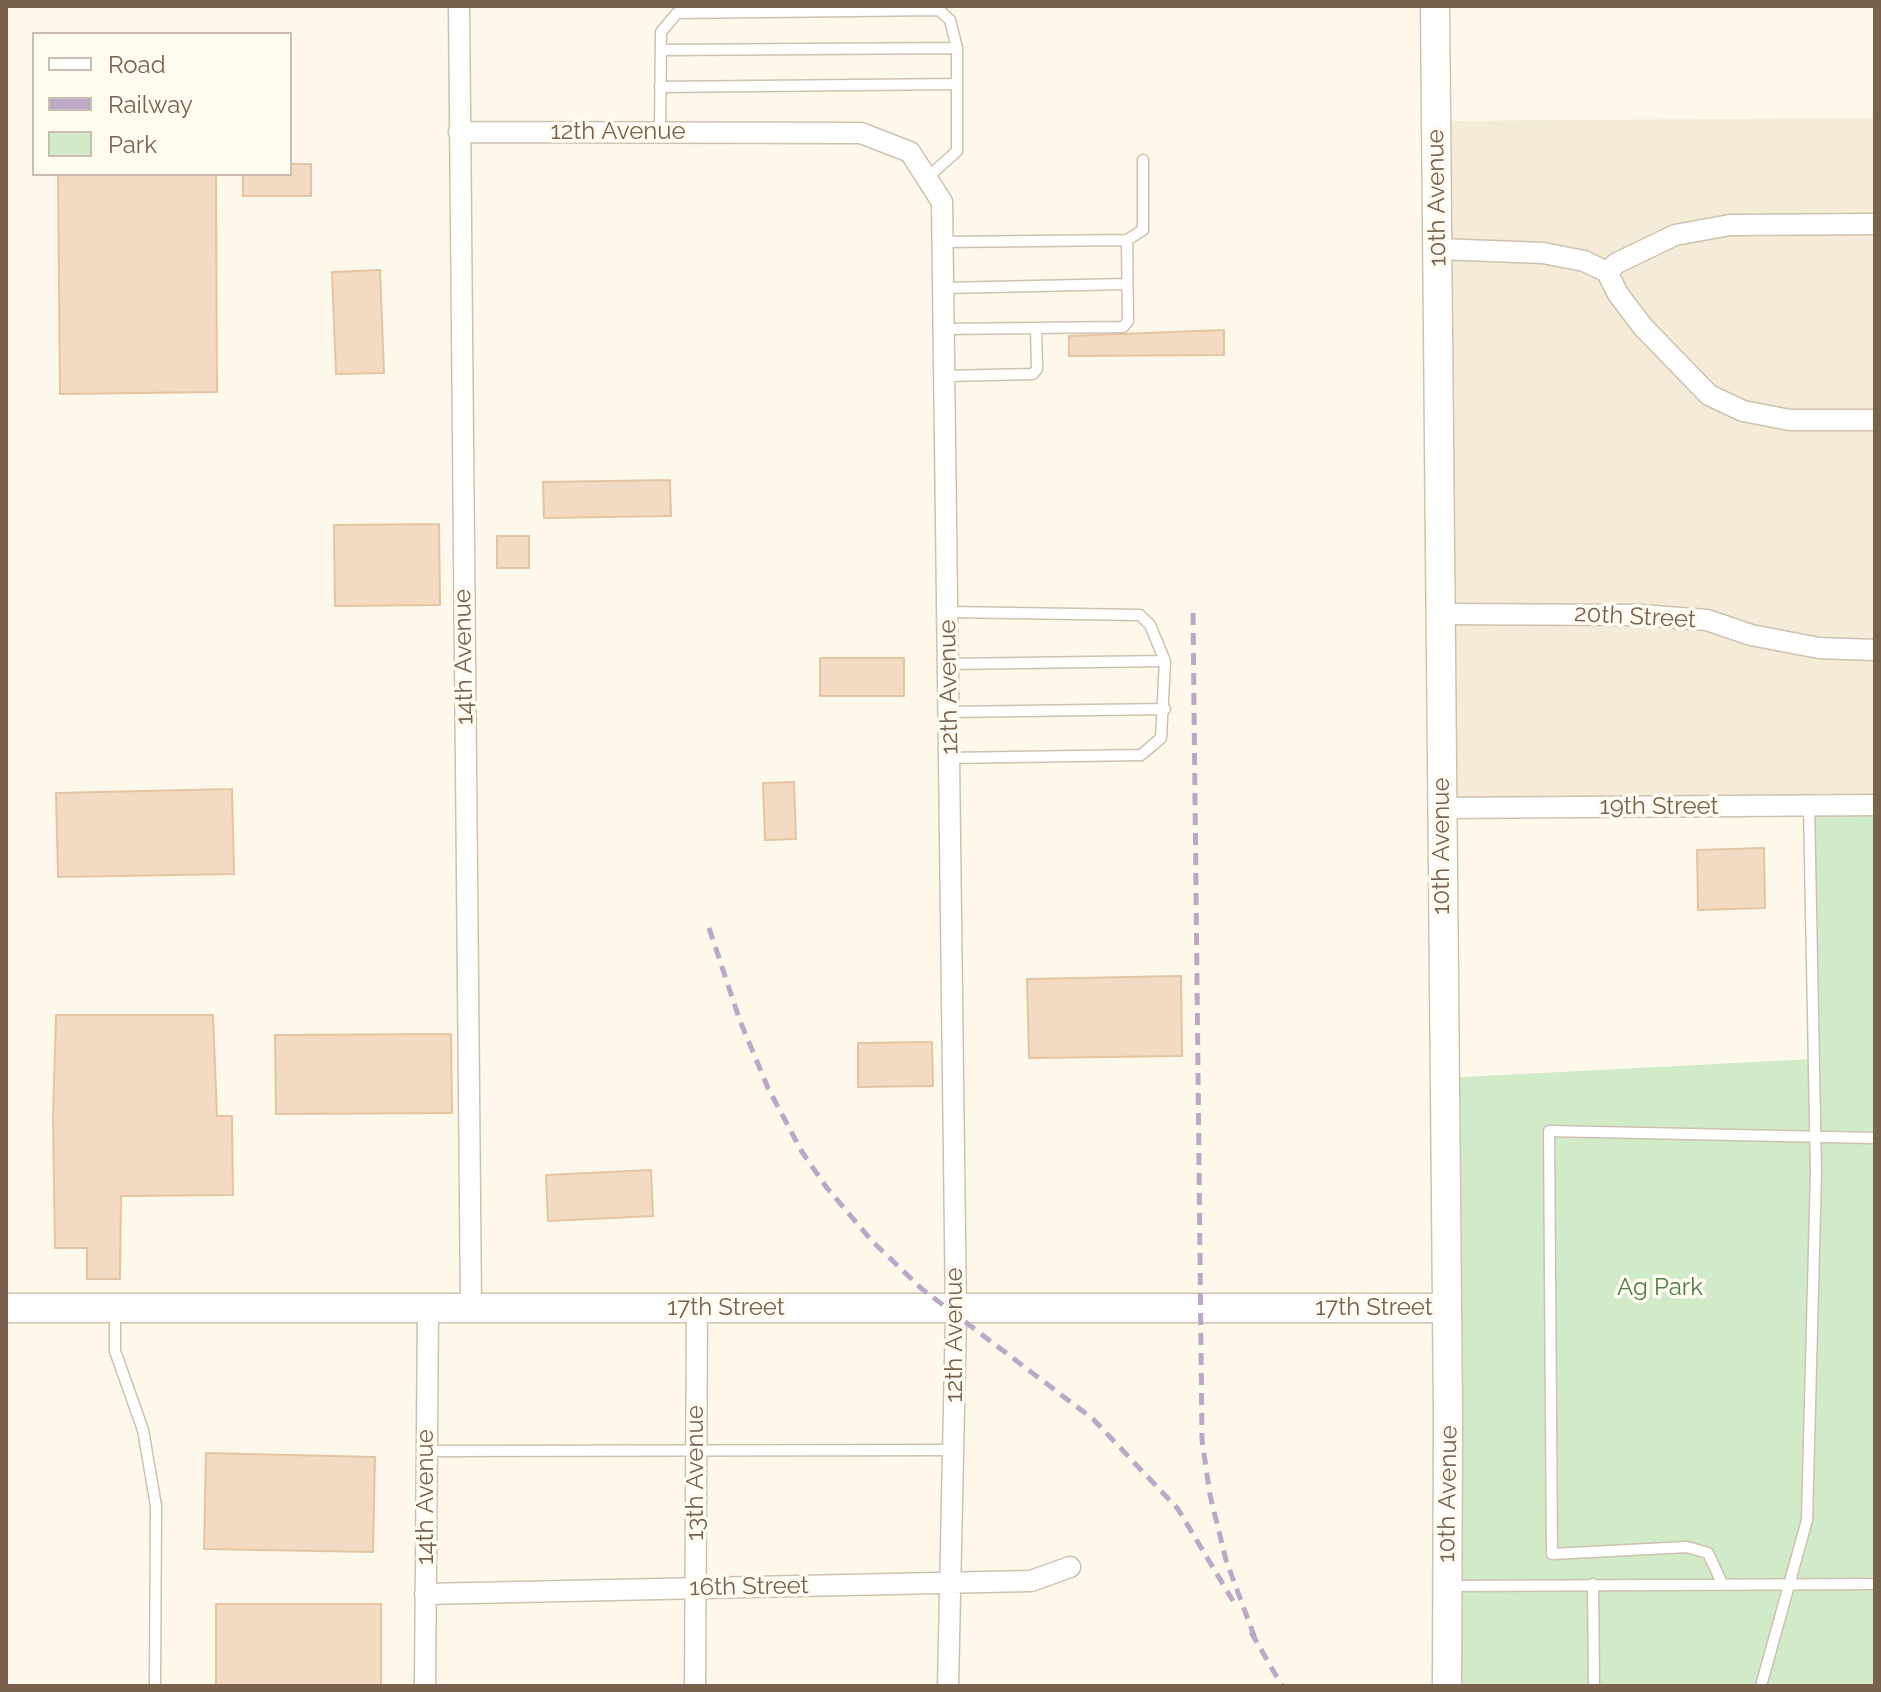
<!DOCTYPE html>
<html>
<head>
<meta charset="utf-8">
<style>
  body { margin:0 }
  #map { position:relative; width:1881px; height:1692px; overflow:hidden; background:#fdf8ea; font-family:Raleway,sans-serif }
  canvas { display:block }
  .frame { position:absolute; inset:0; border:8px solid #78624d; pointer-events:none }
  .legend { position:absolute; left:32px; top:32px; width:260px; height:144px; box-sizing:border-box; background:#fffbf1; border:2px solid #c9beaf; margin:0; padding:10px 14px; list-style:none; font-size:24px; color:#78624d }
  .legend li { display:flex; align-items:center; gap:16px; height:40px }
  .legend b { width:40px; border:2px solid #c9beaf }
</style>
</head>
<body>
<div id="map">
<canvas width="1881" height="1692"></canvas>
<div class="frame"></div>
<ul class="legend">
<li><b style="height:10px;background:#fff"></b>Road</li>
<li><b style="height:10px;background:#bda7c8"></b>Railway</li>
<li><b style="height:22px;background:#d1ebc8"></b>Park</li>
</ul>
</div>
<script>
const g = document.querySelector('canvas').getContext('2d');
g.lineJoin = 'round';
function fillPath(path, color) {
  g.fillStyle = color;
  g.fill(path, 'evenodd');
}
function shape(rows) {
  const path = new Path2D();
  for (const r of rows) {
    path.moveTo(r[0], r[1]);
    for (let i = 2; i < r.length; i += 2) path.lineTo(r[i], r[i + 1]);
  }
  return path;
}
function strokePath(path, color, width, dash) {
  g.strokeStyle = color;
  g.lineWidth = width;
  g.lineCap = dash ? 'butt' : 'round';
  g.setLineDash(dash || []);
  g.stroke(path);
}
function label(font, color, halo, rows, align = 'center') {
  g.font = font + ' Raleway,sans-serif';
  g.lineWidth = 7;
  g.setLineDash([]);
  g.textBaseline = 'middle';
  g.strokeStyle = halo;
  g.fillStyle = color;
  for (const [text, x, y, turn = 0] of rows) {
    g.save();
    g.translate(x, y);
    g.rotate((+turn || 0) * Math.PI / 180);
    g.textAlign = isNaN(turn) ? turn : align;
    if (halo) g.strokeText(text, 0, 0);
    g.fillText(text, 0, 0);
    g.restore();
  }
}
const residential = shape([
  [1875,118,1875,805,1442,808,1437,121]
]);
const green = shape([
  [1809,805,1875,805,1875,1686,1447,1686,1444,1078,1813,1059]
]);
const building = shape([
  [290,164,311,164,311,196,243,196,243,174,290,174,290,164],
  [58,174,216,174,217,392,60,394,58,174],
  [380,270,384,373,336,374,332,272,380,270],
  [1224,330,1224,355,1069,356,1069,336,1224,330],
  [670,480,671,516,544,518,543,482,670,480],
  [439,524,440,605,335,606,334,525,439,524],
  [497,536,529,536,529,568,497,568,497,536],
  [820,658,904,658,904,696,820,696,820,658],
  [794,782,796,839,765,840,763,783,794,782],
  [232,789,234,874,58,877,56,793,232,789],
  [1764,848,1765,908,1698,910,1697,850,1764,848],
  [1181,976,1182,1056,1029,1058,1027,979,1181,976],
  [56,1015,213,1015,217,1116,232,1116,233,1195,121,1196,120,1279,87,1279,87,1248,55,1248,53,1118,56,1015],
  [451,1034,452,1113,276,1114,275,1035,451,1034],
  [932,1042,933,1086,858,1087,858,1043,932,1042],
  [651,1170,653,1216,548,1221,546,1175,651,1170],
  [206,1453,375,1457,373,1552,204,1549,206,1453],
  [216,1604,381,1604,381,1686,216,1686,216,1604]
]);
const lane = shape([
  [661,50,957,48],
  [660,87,957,84],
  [660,132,661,32,677,13,939,10,950,20,957,48,957,151,927,178],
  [1127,240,1143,230,1143,160],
  [943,242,1127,240,1128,321,1123,327,944,329],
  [944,288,1127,284],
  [945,376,1033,374,1037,369,1036,328],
  [948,612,1140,615,1150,625,1165,661,1161,738,1141,755,949,758],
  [948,664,1165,661],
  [949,712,1165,709],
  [115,1310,115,1351,143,1430,156,1506,155,1686],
  [426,1451,955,1450],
  [1722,1583,1708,1553,1687,1547,1552,1554,1549,1131,1875,1138],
  [1593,1584,1594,1686],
  [1449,1586,1875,1584],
  [1761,1686,1807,1520,1816,1172,1809,805]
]);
const street = shape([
  [459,6,471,1308],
  [459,132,861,133,910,152,942,202,956,1315,948,1686],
  [1438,249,1543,253,1584,261,1607,272,1617,263,1675,235,1730,225,1875,224],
  [1607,272,1618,294,1643,327,1709,395,1743,411,1790,420,1875,420],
  [1440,614,1640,615,1707,620,1751,635,1819,648,1875,650],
  [1442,808,1875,805],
  [425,1594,1031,1581,1070,1567],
  [425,1686,428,1308],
  [695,1686,697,1308]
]);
const secondary = shape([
  [1435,6,1448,1414,1447,1686],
  [6,1308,1446,1308]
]);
const rail = shape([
  [1193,613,1202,1440,1210,1495,1226,1560,1256,1641],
  [709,928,740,1021,768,1088,802,1152,827,1188,872,1241,922,1289,1093,1419,1178,1509,1233,1601],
  [1251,1632,1282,1686]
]);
const streetNames = [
  ["12th Avenue",618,132],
  ["10th Avenue",1437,198,-91],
  ["20th Street",1635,617,3],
  ["14th Avenue",464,657,-91],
  ["12th Avenue",949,687,-91],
  ["19th Street",1659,807],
  ["10th Avenue",1442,846,-90],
  ["17th Street",726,1308],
  ["17th Street",1374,1308],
  ["12th Avenue",955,1335,-90],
  ["13th Avenue",696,1473,-90],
  ["10th Avenue",1448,1494,-89],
  ["14th Avenue",426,1497,-90],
  ["16th Street",749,1587,-1]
];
const parkNames = [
  ["Ag Park",1660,1288]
];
fillPath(residential, '#f4ebd8');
fillPath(green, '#d1ebc8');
fillPath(building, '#f2dbc2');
strokePath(building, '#e5c4a2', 2);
strokePath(lane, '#cfc1af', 13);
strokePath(street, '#cfc1af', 23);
strokePath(secondary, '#d2c2ad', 31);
strokePath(lane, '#fff', 10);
strokePath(street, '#fff', 20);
strokePath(secondary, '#fff', 28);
strokePath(rail, '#bda7c8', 5, [12, 8]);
label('24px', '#78624d', '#fffbf1', streetNames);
label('24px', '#4d7e44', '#fffbf1', parkNames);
</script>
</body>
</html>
